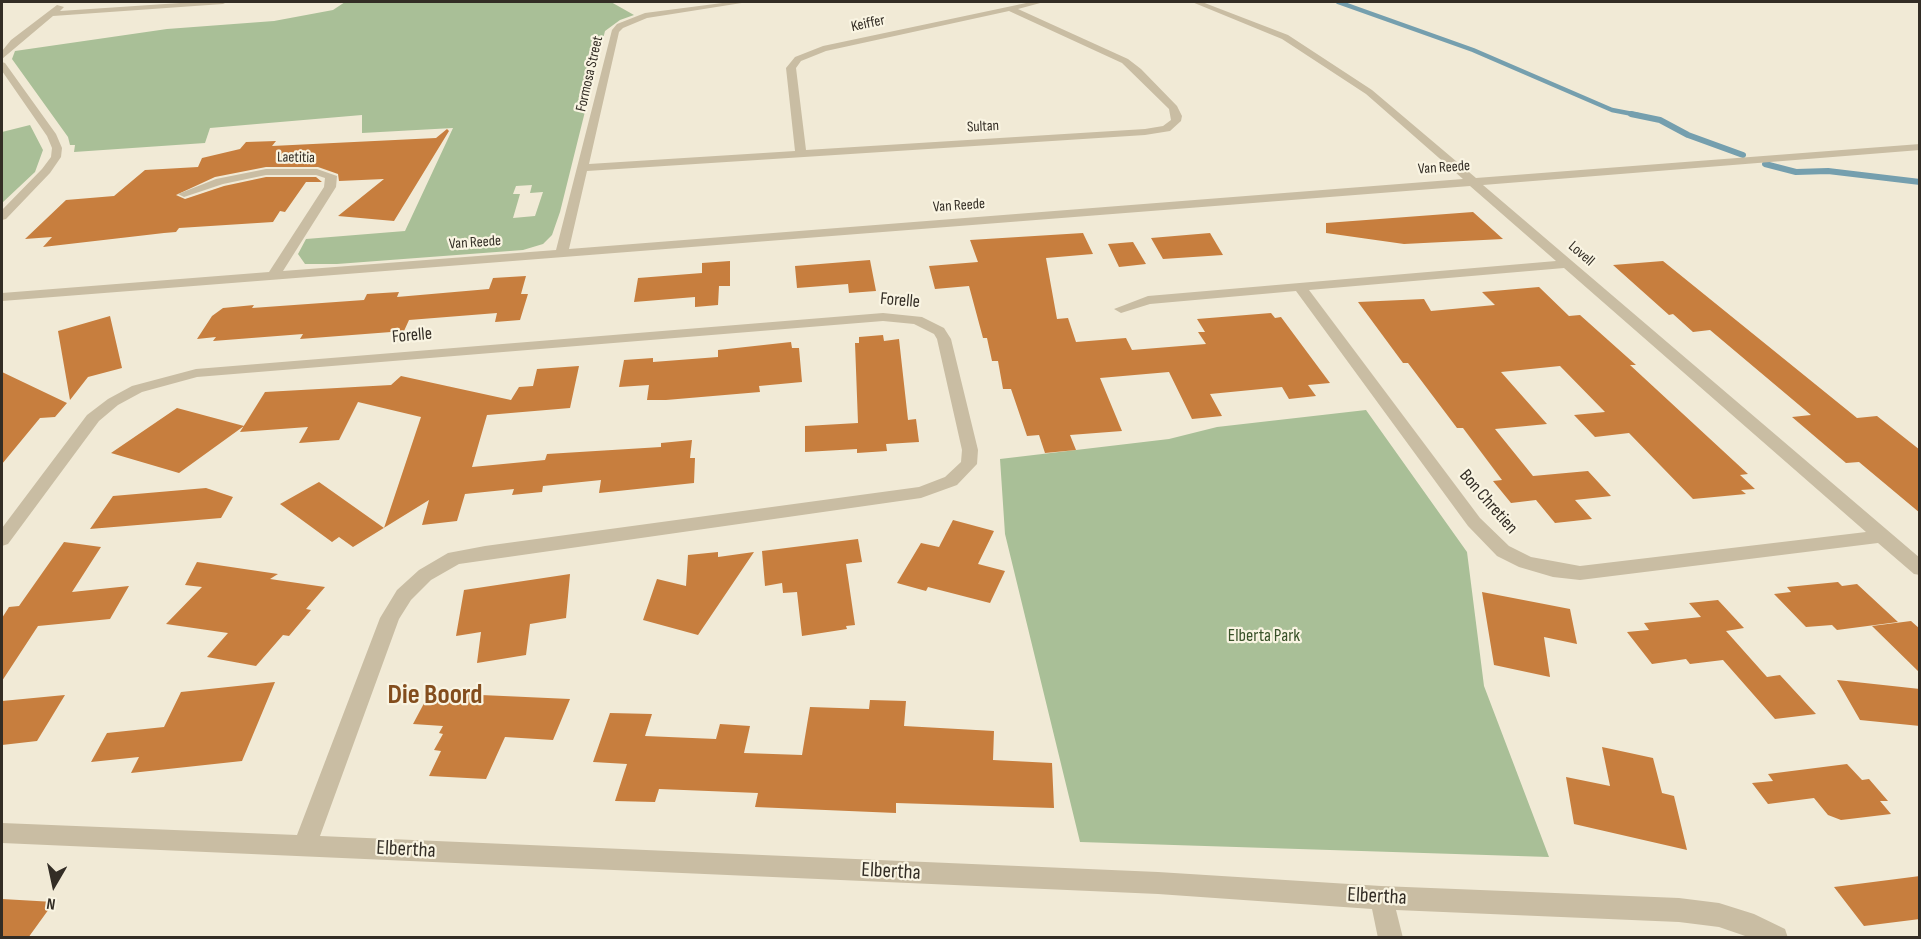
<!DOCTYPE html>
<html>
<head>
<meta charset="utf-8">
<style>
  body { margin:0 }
  #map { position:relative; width:1921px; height:939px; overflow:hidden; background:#f1ead6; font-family:"Sofia Sans Condensed",sans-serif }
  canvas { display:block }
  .frame { position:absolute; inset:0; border:3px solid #332d25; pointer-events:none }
  .north { position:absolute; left:24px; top:855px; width:60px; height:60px; -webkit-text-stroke:4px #f9f4e2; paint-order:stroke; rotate:189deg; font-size:16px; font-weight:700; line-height:24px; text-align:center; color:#332d25 }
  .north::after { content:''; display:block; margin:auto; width:21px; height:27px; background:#332d25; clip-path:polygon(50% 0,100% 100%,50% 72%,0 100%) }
</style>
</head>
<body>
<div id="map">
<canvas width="1921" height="939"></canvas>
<div class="frame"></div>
<div class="north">N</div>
</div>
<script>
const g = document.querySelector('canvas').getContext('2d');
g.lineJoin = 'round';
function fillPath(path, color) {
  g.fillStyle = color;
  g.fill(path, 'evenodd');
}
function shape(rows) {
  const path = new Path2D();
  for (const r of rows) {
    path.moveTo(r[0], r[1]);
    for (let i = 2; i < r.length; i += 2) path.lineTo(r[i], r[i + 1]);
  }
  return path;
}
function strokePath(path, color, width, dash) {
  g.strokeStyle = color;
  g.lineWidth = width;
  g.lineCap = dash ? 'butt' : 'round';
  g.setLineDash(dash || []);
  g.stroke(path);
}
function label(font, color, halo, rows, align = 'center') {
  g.font = font + ' "Sofia Sans Condensed",sans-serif';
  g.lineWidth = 4.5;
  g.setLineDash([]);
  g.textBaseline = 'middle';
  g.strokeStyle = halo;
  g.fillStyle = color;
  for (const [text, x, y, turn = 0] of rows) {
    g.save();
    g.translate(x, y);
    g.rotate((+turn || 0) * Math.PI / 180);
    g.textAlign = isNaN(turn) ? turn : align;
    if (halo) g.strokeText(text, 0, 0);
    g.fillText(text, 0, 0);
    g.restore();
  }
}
const green = shape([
  [345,2,611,2,634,15,620,20,605,31,560,212,552,235,543,244,523,250,337,264,305,264,298,254,306,239,405,231,453,128,362,133,362,115,210,128,205,143,74,152,75,145,70,145,68,137,12,59,15,51,167,29,274,21,333,10],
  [532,185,530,193,543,192,535,216,513,218,520,194,513,194,516,186],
  [30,125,43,150,35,172,2,203,2,132],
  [1366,410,1467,552,1484,686,1549,857,1080,842,1005,534,1000,459,1169,439,1217,427]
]);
const streamFar1 = shape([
  [1338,2,1473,50,1612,110,1638,115]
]);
const stream = shape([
  [1631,114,1660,120,1688,135,1743,155],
  [1765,164,1796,172,1828,171,1920,182]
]);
const building = shape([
  [447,129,449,131,394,221,338,216,384,179,339,181,338,174,318,167,266,167,215,177,176,195,185,199,224,186,266,177,316,177,322,182,306,182,285,212,280,211,273,222,179,228,176,232,164,233,43,247,52,237,25,239,66,200,114,196,145,170,198,167,202,158,240,149,246,142,276,141,272,146,436,138],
  [1473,212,1503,239,1404,244,1326,233,1326,223],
  [1083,233,1093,254,1046,258,1057,319,1068,318,1076,342,1126,338,1132,350,1206,344,1198,332,1205,332,1197,319,1271,313,1275,318,1281,317,1330,383,1308,385,1316,396,1289,399,1282,387,1210,394,1222,416,1192,419,1169,372,1100,378,1122,431,1070,435,1076,450,1045,453,1039,435,1027,436,1011,389,1003,389,998,361,992,361,987,338,983,338,969,286,935,289,929,266,978,262,970,240],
  [1210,233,1223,255,1163,259,1151,238],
  [1133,242,1146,264,1119,267,1108,244],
  [870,260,876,291,849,293,848,284,797,288,795,266],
  [730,261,730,286,719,286,718,305,695,307,695,297,634,302,638,278,702,273,702,263],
  [1663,261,1857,418,1877,416,1920,450,1920,513,1859,462,1846,463,1792,417,1811,415,1710,330,1693,332,1673,314,1669,315,1613,265],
  [526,276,521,294,528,294,520,320,495,322,497,313,409,320,404,331,300,339,303,334,213,341,216,337,197,339,212,316,223,308,254,305,252,308,364,300,367,294,399,292,397,297,489,289,493,278],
  [1539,287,1569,316,1580,315,1636,365,1630,365,1748,474,1740,475,1755,489,1741,490,1746,494,1693,499,1629,433,1595,437,1574,415,1605,412,1560,366,1501,372,1547,424,1495,429,1533,476,1588,471,1611,496,1575,500,1592,519,1555,523,1536,500,1511,503,1493,481,1502,480,1463,428,1457,428,1408,363,1403,363,1358,302,1424,299,1431,311,1495,305,1482,292],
  [110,316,122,368,88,377,70,400,58,331],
  [883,335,884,341,899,339,908,420,916,419,919,442,886,444,887,451,857,453,857,449,805,452,805,426,858,423,855,343,859,343,859,337],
  [791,342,792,348,799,348,802,382,759,386,760,392,666,400,647,400,649,385,619,387,624,360,653,358,653,362,718,357,718,350],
  [579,366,570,408,487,415,472,467,545,460,547,454,661,447,661,443,692,440,690,458,695,458,694,483,599,493,601,480,543,486,542,492,512,495,514,489,465,494,457,521,422,525,429,500,353,547,339,537,332,542,280,504,319,482,384,528,421,417,358,402,339,440,299,443,308,427,240,432,265,392,391,385,401,376,511,400,519,387,533,386,537,369],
  [2,372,67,403,55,417,40,418,2,464],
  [177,408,244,426,179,473,111,453],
  [206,488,233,497,221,518,90,529,113,496],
  [953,520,994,531,978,564,1005,571,990,603,928,587,926,591,897,583,921,543,939,547],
  [858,539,862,562,846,564,855,625,846,626,847,629,802,636,797,592,783,593,782,583,765,586,762,551],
  [64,542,101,547,72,592,129,586,110,619,38,626,2,681,2,618,9,607,19,606],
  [718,552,718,557,754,552,698,635,643,620,657,579,686,586,688,555],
  [197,562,278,574,270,579,325,587,306,609,311,610,289,636,283,635,256,666,207,657,228,633,166,624,202,587,185,585],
  [570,574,566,618,530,624,526,655,477,663,481,632,456,636,464,590],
  [1838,582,1842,586,1857,584,1898,622,1837,630,1832,625,1806,627,1774,594,1791,592,1787,587],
  [1482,592,1570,609,1577,644,1544,637,1550,677,1494,665],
  [1718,600,1744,628,1726,631,1767,677,1780,675,1816,714,1775,719,1723,660,1690,664,1686,659,1652,664,1627,632,1649,630,1644,623,1701,617,1689,603],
  [1911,621,1920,629,1920,673,1872,626],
  [1837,680,1920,689,1920,726,1860,720],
  [275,682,242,761,131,773,139,757,91,762,107,733,164,727,181,692],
  [430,692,481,695,570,699,553,740,505,737,486,779,429,776,441,751,434,750,443,734,439,733,443,726,413,724],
  [65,695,37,741,2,745,2,701],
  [870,700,906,701,904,726,994,731,993,760,1052,763,1054,808,896,803,896,813,755,807,758,793,659,789,655,802,615,801,627,764,593,762,610,713,652,714,645,736,716,739,720,724,750,726,744,753,802,755,810,707,869,709],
  [1602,747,1653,758,1662,793,1674,796,1687,850,1574,824,1566,777,1610,786],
  [1847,764,1862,780,1869,779,1888,801,1880,801,1891,814,1841,820,1828,815,1814,798,1768,804,1752,783,1773,781,1768,774],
  [1920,876,1920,919,1864,926,1834,887],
  [2,899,54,902,28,938,2,938]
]);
const minor = shape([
  [195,2,227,2,223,4,53,16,2,59,2,51,11,40,57,5,64,7,60,11,195,2],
  [730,2,748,2,647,18,623,28,619,32,589,164,795,151,786,68,795,57,823,46,1031,2,1044,2,1018,9,1128,59,1141,69,1177,106,1182,116,1181,121,1170,131,1145,135,587,171,569,249,1463,179,1366,94,1282,39,1192,2,1202,2,1288,35,1372,90,1476,178,1920,144,1920,150,1483,185,1920,558,1920,575,1914,574,1878,543,1580,580,1553,577,1519,567,1497,556,1468,526,1296,291,1150,304,1121,313,1114,309,1148,296,1556,261,1470,186,2,301,2,293,269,272,324,187,325,178,316,175,266,175,223,184,184,197,178,194,216,179,266,169,317,169,337,176,336,187,283,271,556,250,612,30,617,24,645,13,730,2],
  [1009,11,1122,63,1169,109,1171,120,1163,126,1145,129,806,150,796,68,801,61,826,51,1009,11],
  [1564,268,1866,532,1580,566,1531,557,1509,546,1480,518,1309,290,1564,268],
  [2,62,5,63,56,134,62,148,61,157,50,173,6,219,2,220,2,210,42,169,51,157,52,148,47,136,2,71,2,62],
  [883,313,922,317,944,328,951,339,978,450,977,464,957,485,921,498,459,564,431,580,411,600,399,619,320,836,1158,872,1381,886,1679,898,1719,903,1754,914,1785,929,1788,938,1751,938,1719,927,1679,922,1396,910,1403,938,1378,938,1372,909,1158,894,2,843,2,823,297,835,380,618,397,590,419,570,448,553,485,546,919,487,945,477,961,462,962,450,937,339,934,334,914,324,883,321,197,377,142,392,118,405,99,421,8,544,2,546,2,528,87,415,108,399,132,386,196,369,883,313]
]);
const farStreetnames = [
  ["Keiffer",868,24,-12],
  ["Formosa Street",590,74,-77],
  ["Sultan",983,127,-3],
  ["Laetitia",296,158,1],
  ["Van Reede",1444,168,-4],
  ["Van Reede",959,206,-4],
  ["Van Reede",475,243,-4],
  ["Lovell",1581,254,41]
];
const streetNames = [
  ["Forelle",900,301,5],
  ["Forelle",412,336,-5],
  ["Bon Chretien",1488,502,49]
];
const parkNames = [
  ["Elberta Park",1264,636]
];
const nearStreetnames = [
  ["Elbertha",406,850,3],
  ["Elbertha",891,872,3],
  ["Elbertha",1377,897,3]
];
const nearDistrictnames = [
  ["Die Boord",435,696]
];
fillPath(green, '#a9bf97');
strokePath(streamFar1, '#759fae', 4.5);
strokePath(stream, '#759fae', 6);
fillPath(building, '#c77e3e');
fillPath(minor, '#c9bda3');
label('15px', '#332d25', '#f9f4e2', farStreetnames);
label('18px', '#332d25', '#f9f4e2', streetNames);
label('18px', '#395229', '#f9f4e2', parkNames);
label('21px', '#332d25', '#f9f4e2', nearStreetnames);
label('bold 28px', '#834d1d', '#f9f4e2', nearDistrictnames);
</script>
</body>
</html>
